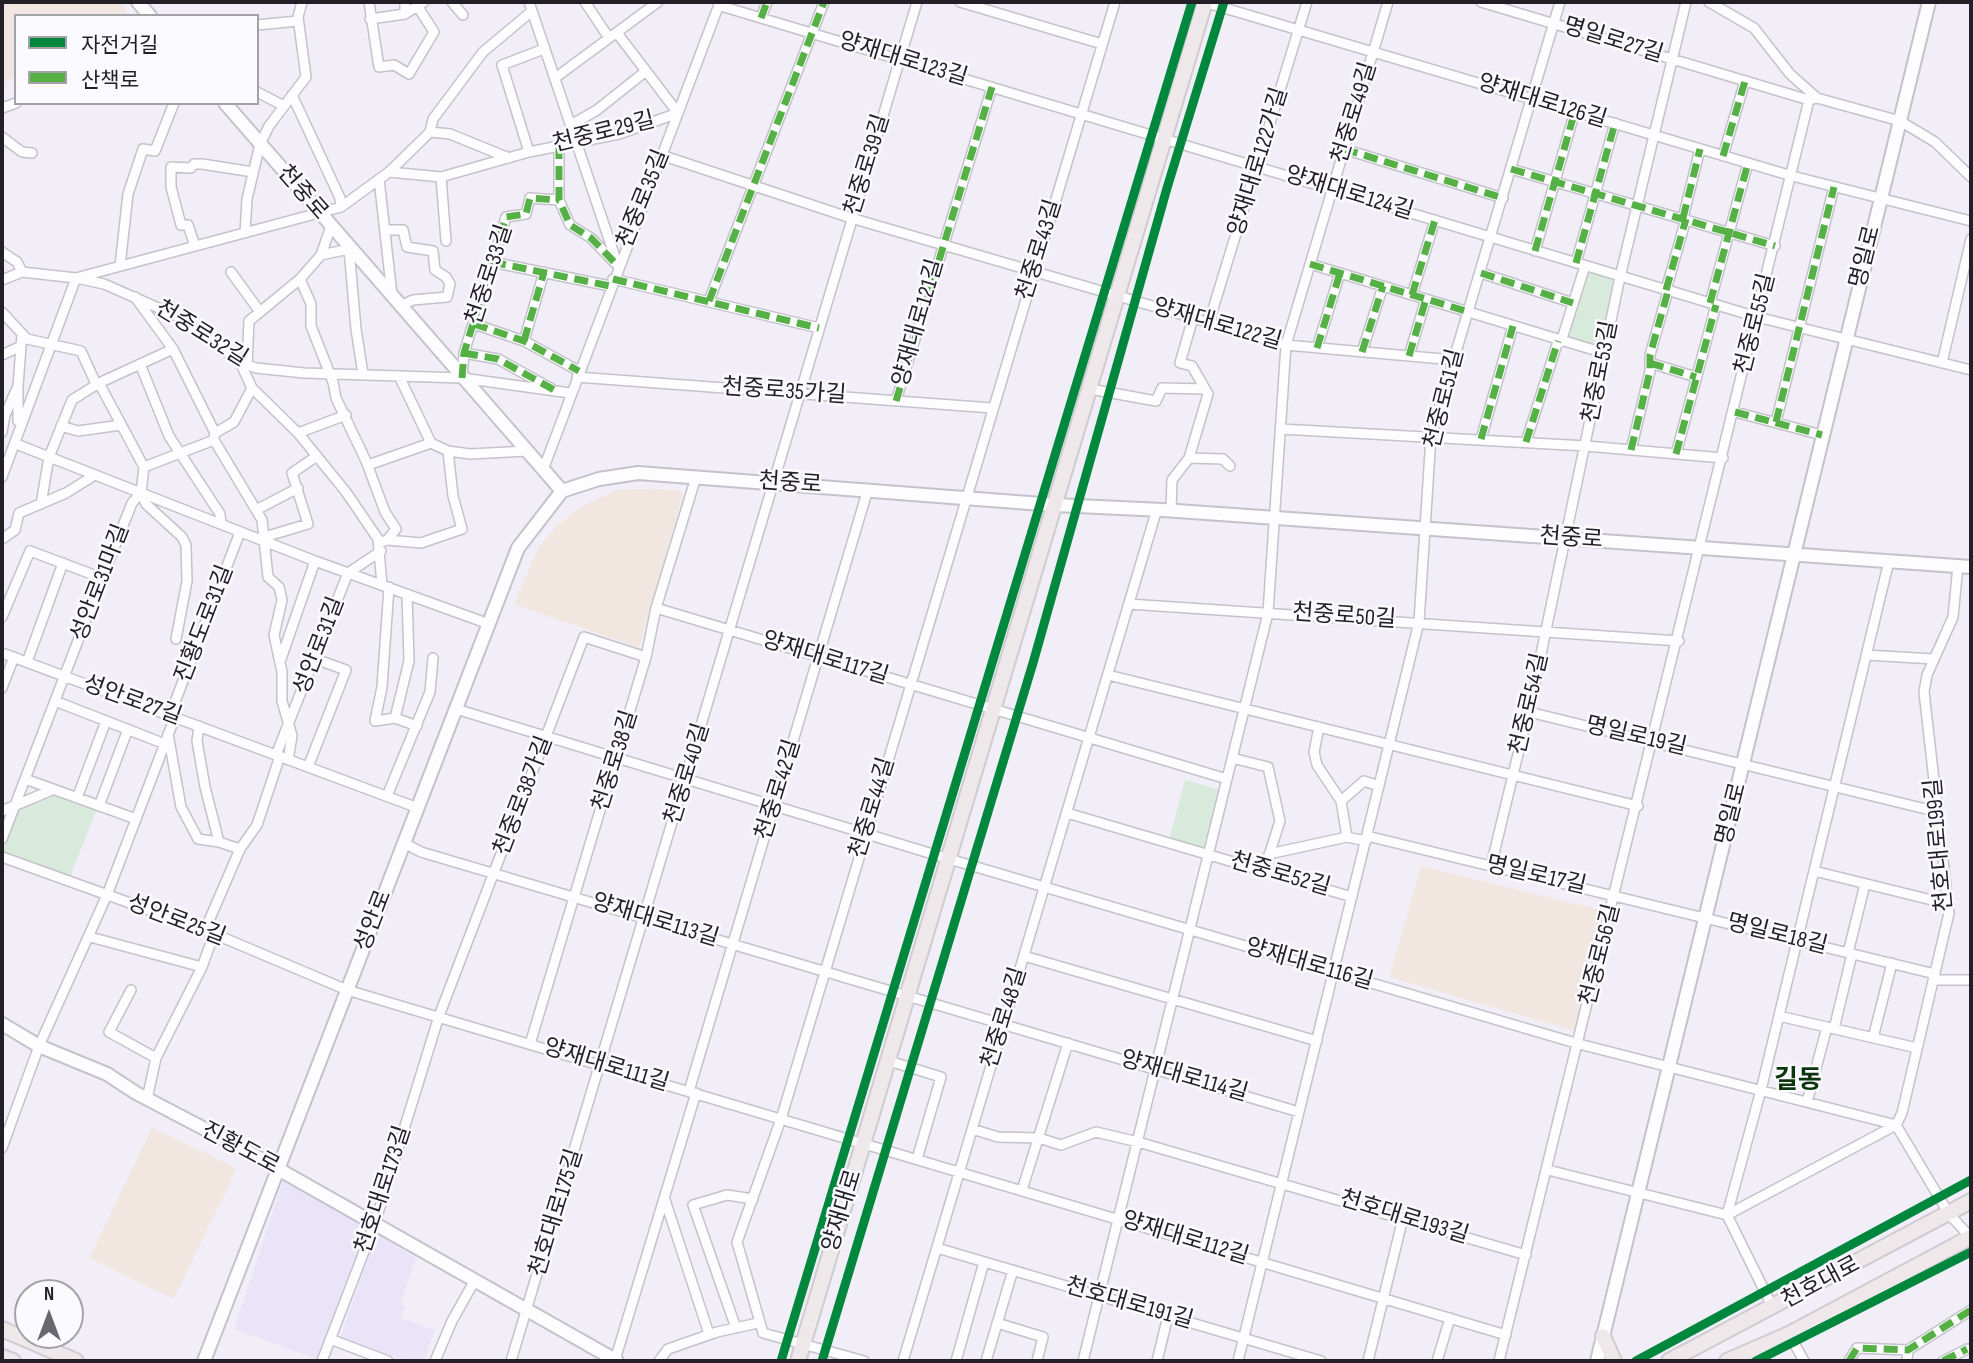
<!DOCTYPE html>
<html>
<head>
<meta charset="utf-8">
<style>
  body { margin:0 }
  #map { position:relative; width:1973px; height:1363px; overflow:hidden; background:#f1eef8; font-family:"Sofia Sans Condensed","Noto Sans KR",sans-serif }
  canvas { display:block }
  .frame { position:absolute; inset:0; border:4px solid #221f27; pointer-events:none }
  .legend { position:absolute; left:14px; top:14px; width:245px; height:91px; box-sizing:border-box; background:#fbfafe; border:2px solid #a4a2a8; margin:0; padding:9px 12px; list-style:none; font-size:21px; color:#221f27 }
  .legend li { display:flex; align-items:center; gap:14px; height:35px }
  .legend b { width:35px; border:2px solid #a4a2a8 }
  .north { position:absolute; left:14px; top:1279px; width:70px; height:70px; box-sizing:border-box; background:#fbfafe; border:2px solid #a4a2a8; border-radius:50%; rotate:0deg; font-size:19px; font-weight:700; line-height:28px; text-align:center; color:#221f27 }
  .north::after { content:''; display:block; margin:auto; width:24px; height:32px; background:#6a6770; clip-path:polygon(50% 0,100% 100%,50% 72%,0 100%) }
</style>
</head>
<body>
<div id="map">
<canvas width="1973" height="1363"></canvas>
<div class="frame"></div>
<ul class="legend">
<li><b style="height:9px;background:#00873e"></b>자전거길</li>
<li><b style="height:9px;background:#55b145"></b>산책로</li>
</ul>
<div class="north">N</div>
</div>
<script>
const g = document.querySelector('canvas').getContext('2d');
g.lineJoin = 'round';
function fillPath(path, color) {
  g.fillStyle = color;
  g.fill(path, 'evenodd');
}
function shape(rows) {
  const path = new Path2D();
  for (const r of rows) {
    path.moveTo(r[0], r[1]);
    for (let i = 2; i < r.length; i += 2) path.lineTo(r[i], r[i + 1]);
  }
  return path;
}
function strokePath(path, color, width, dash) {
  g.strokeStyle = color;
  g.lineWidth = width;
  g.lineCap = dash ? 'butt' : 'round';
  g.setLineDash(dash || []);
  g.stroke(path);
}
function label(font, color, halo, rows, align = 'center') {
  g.font = font + ' "Sofia Sans Condensed","Noto Sans KR",sans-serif';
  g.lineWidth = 5;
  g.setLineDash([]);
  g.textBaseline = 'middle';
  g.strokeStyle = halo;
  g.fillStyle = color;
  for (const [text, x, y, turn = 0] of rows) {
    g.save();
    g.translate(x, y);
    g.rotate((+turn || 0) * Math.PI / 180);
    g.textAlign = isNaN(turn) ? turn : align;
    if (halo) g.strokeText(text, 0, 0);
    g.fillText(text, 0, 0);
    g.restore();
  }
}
const built = shape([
  [283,1181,366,1227,317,1359,234,1329],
  [377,1233,416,1258,401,1303,405,1306,401,1318,435,1330,424,1361,408,1361,340,1338]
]);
const education = shape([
  [2,2,122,2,128,16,16,16,16,78,2,83],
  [656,489,680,491,683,494,639,648,514,604,537,550,555,527,586,504,617,490],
  [1421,866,1605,911,1575,1031,1389,977],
  [152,1128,237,1168,174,1299,89,1258]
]);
const green = shape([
  [1587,270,1613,280,1600,347,1566,337],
  [1185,780,1221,790,1207,850,1169,840],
  [53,795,96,811,70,877,2,853,16,809]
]);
const street = shape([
  [369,2,379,67,394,65,409,74,434,32,418,7],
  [405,2,405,14],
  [452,2,463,15],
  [529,2,618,266],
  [585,2,609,38],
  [960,2,1102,44],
  [1204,2,1792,176,1971,221],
  [1481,2,1809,100,1817,98,1900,121,1935,142,1971,177],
  [1709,2,1754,28,1790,74,1817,98],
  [721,6,1757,317,1971,370],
  [761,18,767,2],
  [370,19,405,14,424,2],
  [257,25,298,21],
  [555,78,658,2],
  [257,92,284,106],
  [292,95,340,198,341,207],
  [2,108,16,103],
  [571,125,597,110,646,71],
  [430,132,433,119,483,52,532,11],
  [2,137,22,152,32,153],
  [559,145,559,200,570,225,591,238,615,263],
  [1344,149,1503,198],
  [529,152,502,65,544,49],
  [661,155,851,218,1286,345,1454,360],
  [1723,156,1745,81],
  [1511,169,1775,246],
  [389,172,430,132,450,134,509,158],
  [441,177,446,241],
  [379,179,392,295],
  [1683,218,1700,149],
  [387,230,403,230,407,247,433,251,435,270,446,277,450,284,447,297,413,300,400,306],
  [245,233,247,199,260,144,269,126,306,77,298,17,302,2],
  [195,246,188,225,181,225,171,187,171,167,191,168,194,164,202,164,253,172],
  [1535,251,1575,111],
  [2,252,17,262,22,272],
  [321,255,349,249,356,329,363,374],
  [492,262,610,286],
  [1576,263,1615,123],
  [1310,264,1604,353],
  [120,266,128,194,143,149,155,151,174,103],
  [231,272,260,312],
  [1481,273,1573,303],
  [300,279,311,304,311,326,333,382,336,398,366,461,385,512,396,529,387,540,379,543],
  [613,279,819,328],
  [2,280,22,272,76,278,341,207,389,172,441,177,529,152,619,134,678,113,617,33],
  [1666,290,1686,219],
  [1412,295,1435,220],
  [135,297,173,349,215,433],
  [709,301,824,2],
  [1710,303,1748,163],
  [2,312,27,339,81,351,96,384],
  [1209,322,1307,2],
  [474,324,524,341,579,371],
  [524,341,544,272],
  [1561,342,1585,266],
  [1317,348,1340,273],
  [1362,352,1383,286],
  [464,353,498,359,552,389],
  [2,355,19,347],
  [1409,356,1426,299],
  [240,362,252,388,298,433,346,492,378,539,382,585],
  [1650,363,1696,377],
  [1942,363,1971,239],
  [140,364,169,436,220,514,221,524],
  [247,365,249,321,300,279,321,255,331,226],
  [399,376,431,443],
  [577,377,992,408],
  [462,378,464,353,506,217,526,214,530,198,559,200],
  [99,383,144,467,141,493],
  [1090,389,1156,401,1162,388,1205,389],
  [896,401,992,87],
  [1735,412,1822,435],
  [18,421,18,389],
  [1776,422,1834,187],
  [61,426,78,431,121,425],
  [1281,429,1586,446,1723,458],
  [2,432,5,415,18,386,22,334],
  [298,433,346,415],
  [214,438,215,433,234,422,252,388],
  [1481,439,1513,326],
  [214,440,262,520,268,577,279,587,282,600,274,635,282,672,282,701,292,736,288,760],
  [1526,442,1558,341],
  [16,444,315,561,489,624],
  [1631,450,1650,371,1650,355,1668,291],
  [1676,454,1716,305],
  [1189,458,1223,459,1230,466],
  [368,465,431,443,448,451,470,454,527,451],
  [144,467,214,440],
  [543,470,720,2],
  [2,477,76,278,104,284,179,317,240,362,256,368,304,373,462,378,570,393],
  [141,493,146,504,182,537,186,545,187,581,176,639],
  [41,504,49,457,72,400,99,383,173,349],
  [258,509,298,488],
  [1171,510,1172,480,1189,458,1208,394,1192,366,1180,363,1193,318],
  [2,539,15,530,19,513,66,493,95,475],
  [387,540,421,543,462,529,453,496,448,451],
  [266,542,271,535,308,524,292,473,317,456],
  [389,587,382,687,375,721,395,718,417,726],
  [1129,604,1679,641],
  [656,608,1227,779],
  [2,617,30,551,102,578],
  [2,653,418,808],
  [1866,655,1934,659],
  [281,659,315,561],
  [27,662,63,563],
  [1108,675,1638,806],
  [2,688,14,657],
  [55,701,165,744],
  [456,709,949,859,1579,1044,1896,1125,1949,1214,1971,1238],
  [1529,712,1938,812],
  [170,715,240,532],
  [395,718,409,661,407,594],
  [199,726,197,741,205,787,219,842,240,849],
  [1319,727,1314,752,1317,765,1341,801,1347,837],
  [168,734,181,807,198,839,219,842],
  [276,755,348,573,381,551],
  [1232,758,1268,767,1280,821,1264,871],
  [308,767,346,670,315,659],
  [25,779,136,819],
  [387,796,430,692,433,658],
  [77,798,106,721],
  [1341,801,1364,781,1379,786],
  [99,806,128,729],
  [2,811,52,790],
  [1067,813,1352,897],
  [1367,836,1935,974],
  [2,839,102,578,132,503,141,493],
  [404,843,421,852,1299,1112],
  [1269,854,1347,837,1366,841],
  [2,857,205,930,347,990,1506,1335],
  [1491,866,1533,692,1620,277,1686,2],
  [1814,871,1948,904],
  [205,930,240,849,257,825,280,756],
  [90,937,202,967],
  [1848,953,1865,884],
  [1024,956,1317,1041],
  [1934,980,1971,980],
  [131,990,109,1032,156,1058],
  [1779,1016,1917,1048],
  [1834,1029,1852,954],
  [1873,1038,1892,963],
  [530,1044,646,657,656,608,696,477],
  [889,1061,941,1077,917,1159],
  [689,1091,868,489],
  [147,1099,156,1058,202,967,214,934],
  [1807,1102,1827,1027],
  [972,1129,998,1137,1039,1138,1061,1145,1096,1132,1138,1142,1526,1255],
  [2,1148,39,1046,107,895,175,717],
  [1548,1170,1727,1215],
  [1022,1190,1068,1043],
  [665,1200,709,1334],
  [1727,1215,1896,1125,1902,1113,1949,913,1924,692,1927,675,1953,617,1958,566],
  [937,1248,1321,1361],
  [1773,1308,1727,1215,1761,1090,1889,561],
  [997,1323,1043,1337,1037,1361],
  [736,1328,693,1205,727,1195,753,1199],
  [1789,1334,1804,1361],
  [330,1339,388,1361],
  [615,1360,696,1093],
  [322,1361,375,1223,439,1016,584,637,646,657],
  [435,1361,452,1321,475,1280],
  [511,1361,917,2],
  [659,1361,668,1349,717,1332,758,1323],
  [864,1361,763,1333,737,1242,781,1119,1115,2],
  [903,1361,1157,509],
  [956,1361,984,1262],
  [986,1361,1013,1270],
  [1083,1361,1268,613,1286,345,1388,2],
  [1157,1361,1168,1316],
  [1238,1361,1419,622,1431,436,1560,2],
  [1368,1361,1403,1218],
  [1437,1361,1450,1318],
  [1499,1361,1809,100],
  [1849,1361,1857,1348,1908,1350,1971,1310],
  [1907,1361,1908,1350],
  [1943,1361,1967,1349]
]);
const secondary = shape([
  [138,2,150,16],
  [225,103,562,491],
  [562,491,599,479,638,473,1055,505,1163,510,1971,567],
  [2,1024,39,1046,107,1074,136,1093,241,1148,617,1361],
  [204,1361,518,548,562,491],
  [1597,1361,1929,2]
]);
const primary = shape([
  [2,1329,76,1361],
  [1603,1336,1614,1361],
  [2,1357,13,1361],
  [798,1361,1205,2],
  [1669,1361,1971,1201],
  [1727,1361,1789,1334,1971,1237]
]);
const quiet = shape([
  [761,18,767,2],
  [559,145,559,200,570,225,591,238,618,266],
  [1344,149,1503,198],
  [1723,156,1745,81],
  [1511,169,1775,246],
  [1683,218,1700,149],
  [1535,251,1575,111],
  [492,262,610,286],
  [1576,263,1615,123],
  [1310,264,1469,312],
  [1481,273,1573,303],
  [613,279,819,328],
  [1666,290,1686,219],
  [1412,295,1435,220],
  [709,301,824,2],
  [1710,303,1748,163],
  [474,324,524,341,579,371],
  [524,341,544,272],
  [1317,348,1340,273],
  [1362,352,1383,286],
  [464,353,498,359,558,392],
  [1409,356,1426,299],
  [1650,363,1696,377],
  [462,378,464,353,506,217,526,214,530,198,559,200],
  [896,401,992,87],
  [1735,412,1822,435],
  [1776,422,1834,187],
  [1481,439,1513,326],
  [1526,442,1558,341],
  [1631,450,1650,371,1650,355,1668,291],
  [1676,454,1716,305],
  [1849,1361,1857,1348,1908,1350,1971,1310],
  [1943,1361,1967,1349]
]);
const cycleway = shape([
  [781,1361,1192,2],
  [822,1361,1033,663,1167,188,1224,2],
  [1636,1361,1971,1180],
  [1756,1361,1971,1252]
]);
const streetNames = [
  ["명일로27길",1613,41,17],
  ["양재대로123길",903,60,17],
  ["양재대로126길",1542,102,17],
  ["천중로49길",1355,113,-73],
  ["천중로29길",604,133,-14],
  ["양재대로122가길",1259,162,-73],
  ["천중로39길",868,165,-73],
  ["천중로",302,193,49],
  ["양재대로124길",1349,194,17],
  ["천중로35길",644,199,-68],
  ["천중로43길",1040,250,-73],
  ["명일로",1866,257,-76],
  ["천중로33길",490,275,-72],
  ["양재대로121길",919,323,-74],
  ["천중로55길",1756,324,-76],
  ["양재대로122길",1217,325,16],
  ["천중로32길",201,334,32],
  ["천중로53길",1601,372,-79],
  ["천중로35가길",784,392,4],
  ["천중로51길",1445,399,-76],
  ["천중로",790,484,4],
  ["천중로",1571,539,4],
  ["성안로31마길",101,583,-69],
  ["천중로50길",1344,617,4],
  ["진황도로31길",205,624,-69],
  ["성안로31길",320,646,-69],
  ["양재대로117길",825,659,17],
  ["성안로27길",132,701,20],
  ["천중로54길",1530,704,-77],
  ["명일로19길",1636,737,13],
  ["천중로38길",616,761,-73],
  ["천중로40길",688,774,-73],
  ["천중로42길",779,790,-73],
  ["천중로38가길",524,796,-69],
  ["천중로44길",873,808,-73],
  ["명일로",1732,814,-76],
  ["천호대로199길",1940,845,-95],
  ["천중로52길",1280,875,16],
  ["명일로17길",1536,876,13],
  ["성안로25길",176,921,21],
  ["성안로",374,921,-69],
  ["양재대로113길",655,921,17],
  ["명일로18길",1777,935,14],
  ["천중로56길",1601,955,-76],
  ["양재대로116길",1309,965,16],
  ["천중로48길",1005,1018,-73],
  ["양재대로111길",606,1066,17],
  ["양재대로114길",1184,1077,16],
  ["진황도로",240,1149,28],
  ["천호대로173길",384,1190,-72],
  ["양재대로",843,1211,-73],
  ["천호대로175길",557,1213,-73],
  ["천호대로193길",1404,1218,17],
  ["양재대로112길",1185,1239,17],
  ["천호대로",1821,1283,-28],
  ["천호대로191길",1129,1304,16]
];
const quarterNames = [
  ["길동",1798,1081]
];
fillPath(built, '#eae4f8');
fillPath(education, '#f2e6e1');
fillPath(green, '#d7eadb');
strokePath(street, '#c4c2ca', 12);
strokePath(secondary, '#c4c2ca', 16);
strokePath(primary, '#ceccd1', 18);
strokePath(street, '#fdfcfe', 9);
strokePath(secondary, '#fdfcfe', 12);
strokePath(primary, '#efe8ea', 14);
strokePath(quiet, '#55b145', 7, [14, 7]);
strokePath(cycleway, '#00873e', 9);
label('23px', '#221f27', '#fbfafe', streetNames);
label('bold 26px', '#0c350e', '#fbfafe', quarterNames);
</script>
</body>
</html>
